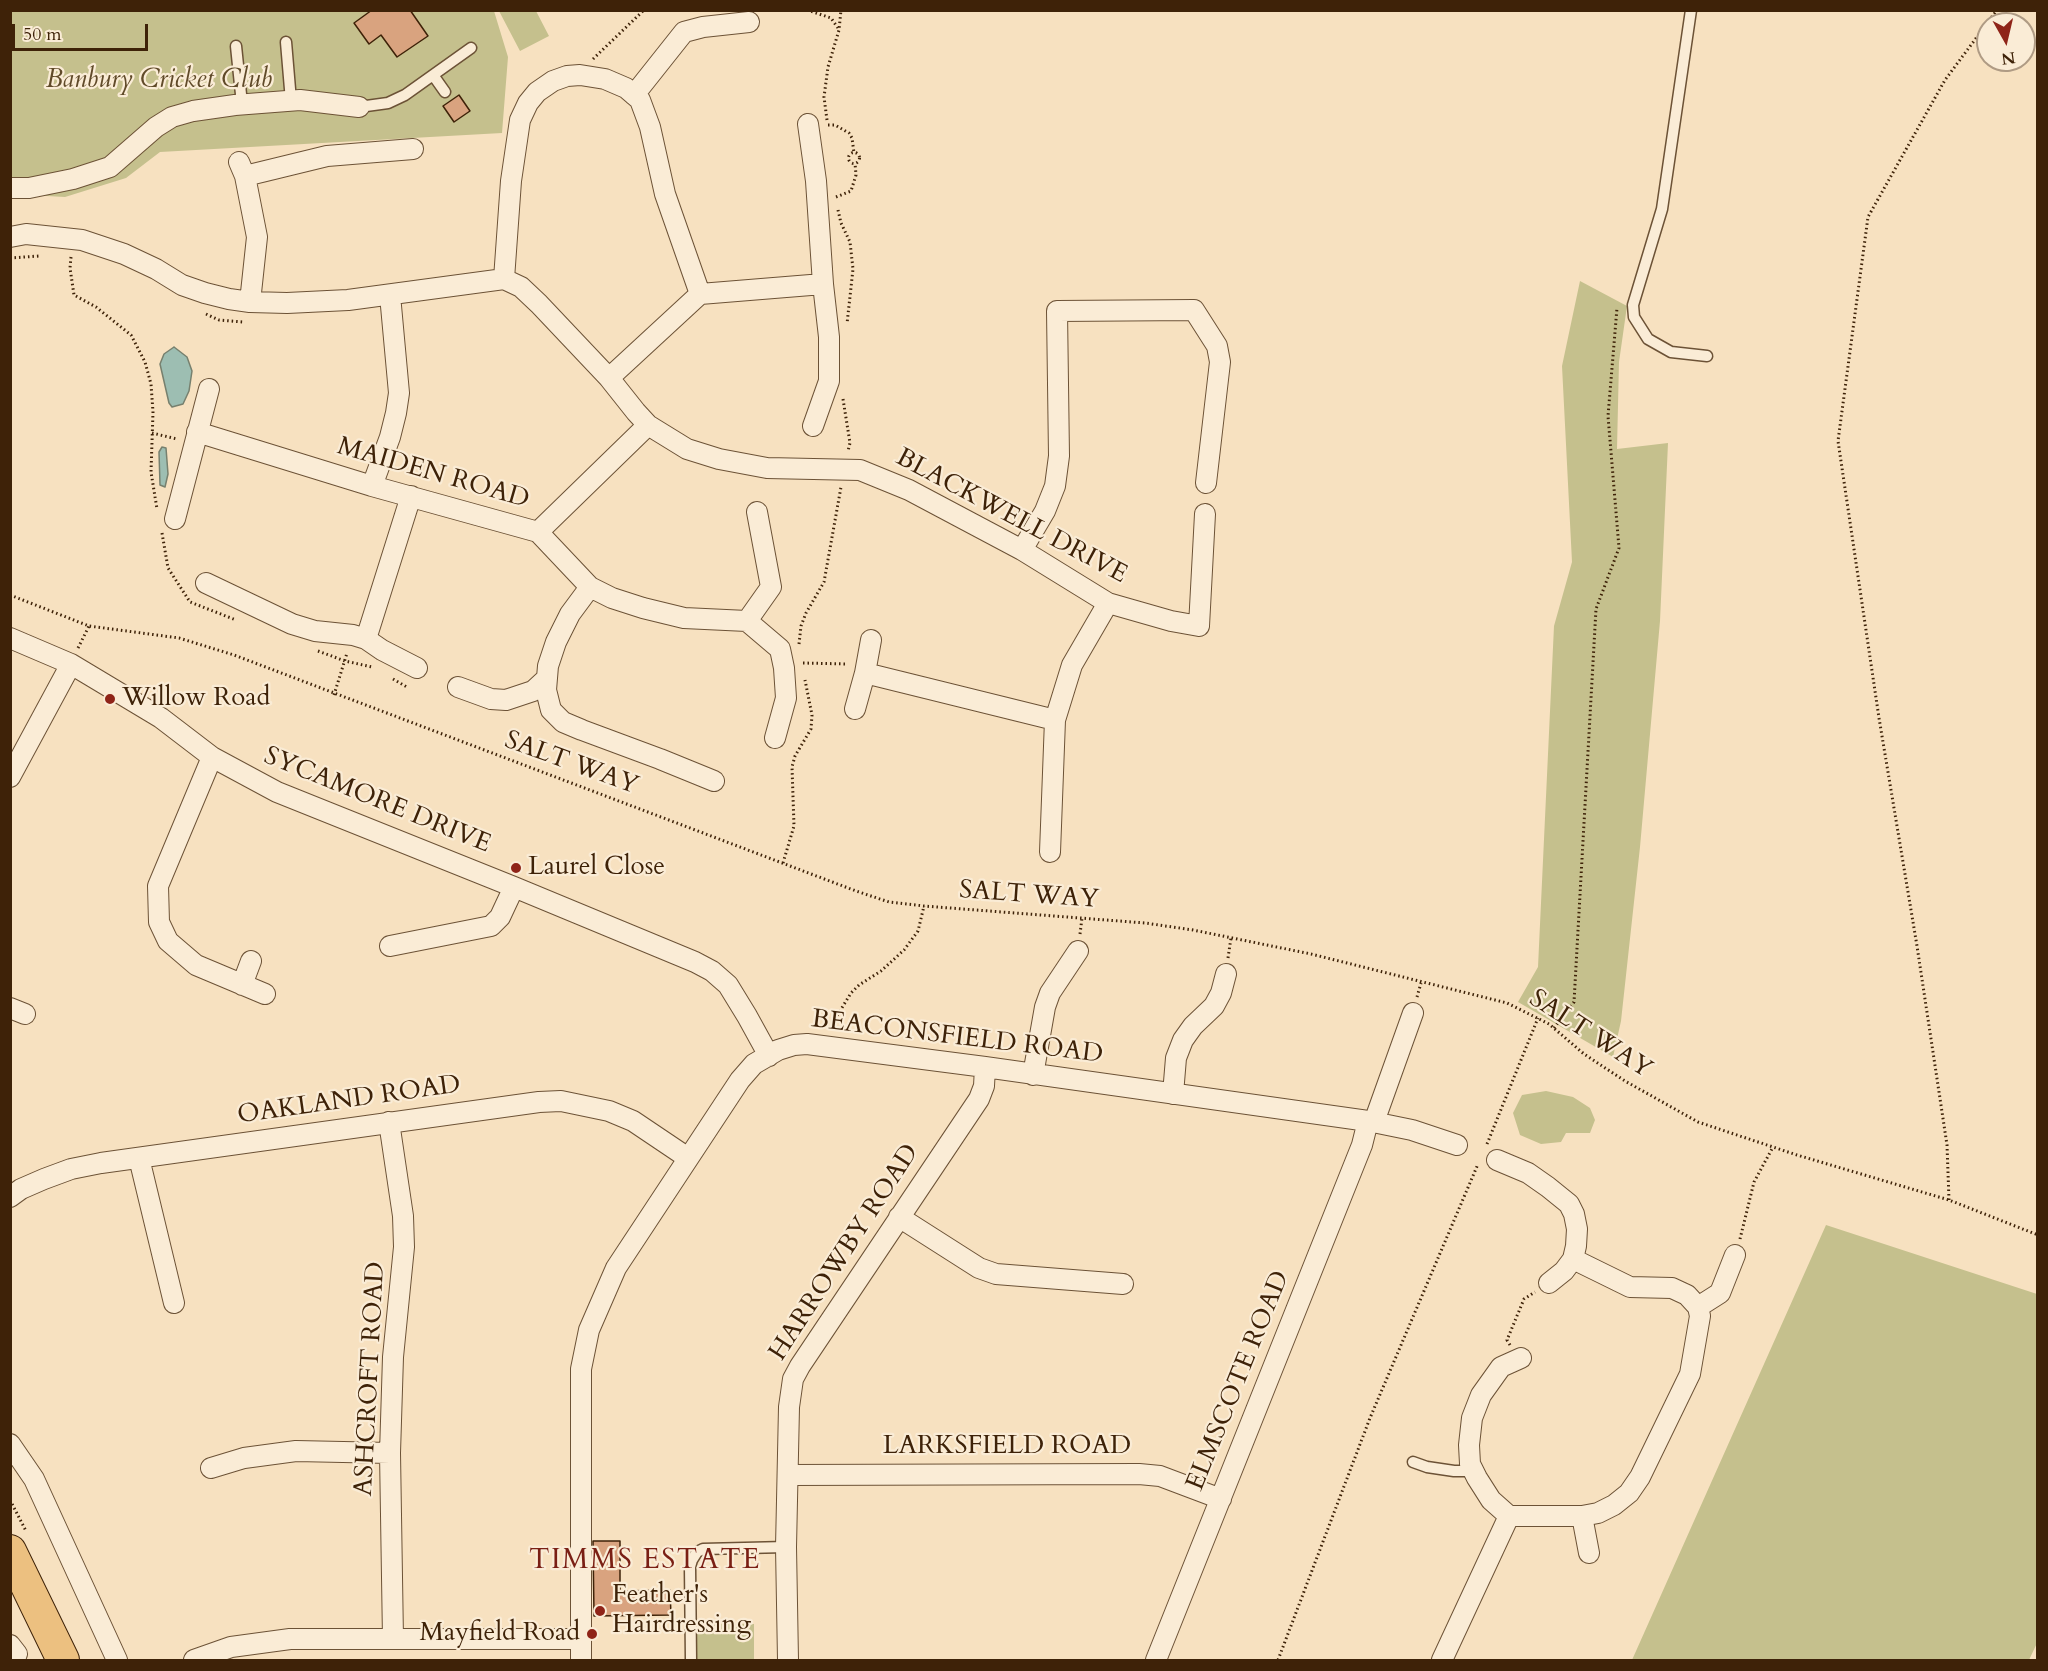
<!DOCTYPE html>
<html>
<head>
<meta charset="utf-8">
<style>
  body { margin:0 }
  #map { position:relative; width:2048px; height:1671px; overflow:hidden; background:#f7e1c0; font-family:Cardo,serif }
  canvas { display:block }
  .frame { position:absolute; inset:0; border:12px solid #3e2208; pointer-events:none }
  .north { position:absolute; left:1976px; top:12px; width:60px; height:60px; box-sizing:border-box; background:#faecd6; border:2px solid #af9b84; border-radius:50%; rotate:172deg; font-size:16px; font-weight:700; line-height:24px; text-align:center; color:#3e2208 }
  .north::after { content:''; display:block; margin:auto; width:21px; height:27px; background:#8f2418; clip-path:polygon(50% 0,100% 100%,50% 72%,0 100%) }
  .scale { position:absolute; left:12px; top:24px; width:136px; height:27px; box-sizing:border-box; border:3px solid #3e2208; border-top:0; padding-left:8px; font-size:18px; line-height:21px; white-space:nowrap; color:#3e2208; -webkit-text-stroke:4px #faecd6; paint-order:stroke }
</style>
</head>
<body>
<div id="map">
<canvas width="2048" height="1671"></canvas>
<div class="frame"></div>
<div class="north">N</div>
<div class="scale">50 m</div>
</div>
<script>
const g = document.querySelector('canvas').getContext('2d');
g.lineJoin = 'round';
function fillPath(path, color) {
  g.fillStyle = color;
  g.fill(path, 'evenodd');
}
function shape(rows) {
  const path = new Path2D();
  for (const r of rows) {
    if (r.length === 3) {
      path.moveTo(r[0] + r[2], r[1]);
      path.arc(r[0], r[1], r[2], 0, 2 * Math.PI);
      continue;
    }
    path.moveTo(r[0], r[1]);
    for (let i = 2; i < r.length; i += 2) path.lineTo(r[i], r[i + 1]);
  }
  return path;
}
function strokePath(path, color, width, dash) {
  g.strokeStyle = color;
  g.lineWidth = width;
  g.lineCap = dash ? 'butt' : 'round';
  g.setLineDash(dash || []);
  g.stroke(path);
}
function label(font, color, halo, rows, align = 'center') {
  g.font = font + ' Cardo,serif';
  g.lineWidth = 4.5;
  g.setLineDash([]);
  g.textBaseline = 'middle';
  g.strokeStyle = halo;
  g.fillStyle = color;
  for (const [text, x, y, turn = 0] of rows) {
    g.save();
    g.translate(x, y);
    g.rotate((+turn || 0) * Math.PI / 180);
    g.textAlign = isNaN(turn) ? turn : align;
    if (halo) g.strokeText(text, 0, 0);
    g.fillText(text, 0, 0);
    g.restore();
  }
}
const green = shape([
  [10,11,494,11,508,57,502,133,160,152,126,178,65,197,11,194],
  [499,11,536,11,549,36,520,51],
  [1580,281,1627,306,1619,362,1617,449,1668,443,1660,621,1640,847,1621,1021,1613,1057,1518,1002,1538,967,1554,626,1572,562,1562,366],
  [1546,1091,1573,1097,1590,1108,1595,1120,1590,1133,1566,1133,1561,1142,1541,1144,1520,1135,1513,1113,1522,1095],
  [1826,1225,2037,1294,2038,1641,2029,1660,1632,1660],
  [697,1623,754,1624,754,1660,697,1660]
]);
const water = shape([
  [174,347,187,357,192,371,189,391,183,404,172,407,169,403,160,364,164,354,174,347],
  [162,447,166,448,168,474,165,487,160,485,159,452,162,447]
]);
const building = shape([
  [372,10,410,10,428,36,397,57,381,35,369,44,354,23,372,10],
  [459,95,470,111,454,122,443,106,459,95],
  [593,1541,620,1541,620,1591,670,1590,671,1615,594,1616,593,1541]
]);
const path = shape([
  [807,10,831,18,838,28],
  [593,59,644,10],
  [827,120,824,97,828,67,839,30,841,10],
  [828,125,835,125,849,133,852,138,854,153],
  [854,158,5.5],
  [836,197,851,191,856,175,855,163],
  [838,210,841,223,850,242,853,269,847,324],
  [71,257,70,268,74,295,96,307,131,335,145,362,151,384,153,412,151,472,157,509],
  [10,258,39,256],
  [206,314,219,320,243,322],
  [843,399,850,443,848,451],
  [152,433,177,439],
  [162,533,168,568,190,602,236,620],
  [10,595,89,626,179,638,234,655,856,891,889,902,924,906,1145,923,1193,930,1311,954,1507,1003,1549,1024,1584,1054,1625,1081,1698,1122,1797,1155,1949,1200,2038,1235],
  [799,644,801,626,806,613,824,582,841,487],
  [78,648,89,626],
  [318,651,345,661,372,667],
  [803,663,847,664],
  [393,679,407,687],
  [334,695,347,653],
  [783,863,794,826,792,767,795,756,811,729,812,715,805,680],
  [1080,934,1082,918],
  [1228,958,1231,938],
  [1417,997,1421,983],
  [833,1028,835,1019,851,993,859,985,881,971,904,950,918,931,924,906],
  [1554,1028,1574,1002,1596,609,1619,548,1608,416,1617,308],
  [1487,1144,1538,1018],
  [1949,1200,1947,1145,1917,946,1879,718,1838,441,1868,217,1945,80,1997,10],
  [1740,1239,1754,1182,1773,1147],
  [1510,1345,1507,1340,1524,1299,1535,1292],
  [10,1500,26,1531],
  [1278,1660,1370,1418,1478,1164]
]);
const lane = shape([
  [1691,10,1662,209,1633,305,1634,317,1648,339,1671,352,1707,356],
  [286,42,291,101],
  [236,46,242,104],
  [433,75,445,92],
  [359,107,388,103,405,95,471,48],
  [1413,1462,1427,1467,1454,1471,1474,1471],
  [691,1660,690,1567,692,1560,697,1552,703,1549,786,1547]
]);
const street = shape([
  [634,95,684,32,703,27,749,22],
  [808,124,816,181,823,284],
  [239,162,245,176,257,237,250,302],
  [245,176,327,156,413,149],
  [10,188,29,188,73,179,110,167,156,127,172,117,193,111,235,105,300,100,359,107],
  [10,237,26,234,82,240,124,254,156,269,182,285,205,293,229,299,250,302,287,303,348,300,504,279,521,287,539,304,609,378,636,412,648,425,687,449,719,459,767,468,860,470,909,490,1022,550,1108,603,1171,621,1199,626,1205,514],
  [504,279,511,181,520,120,528,103,537,92,553,81,567,76,580,75,605,79,626,88,640,100,650,127,665,194,700,294],
  [609,378,700,294,823,284,829,337,829,381,813,426],
  [197,432,372,486,538,532,590,587,612,598,643,608,684,618,747,621,780,649,784,668,786,698,775,738],
  [372,486,390,437,396,413,399,393,390,295],
  [175,519,209,389],
  [538,532,648,425],
  [1022,550,1045,511,1055,486,1059,456,1057,311,1194,310,1217,346,1220,362,1206,483],
  [206,583,292,624,315,631,353,635,366,639,382,650,417,668],
  [590,587,570,614,556,642,548,666,546,690,551,710,563,722,582,730,660,759,714,781],
  [747,621,771,587,757,512],
  [10,638,71,664,161,718,212,757,277,792,514,887,695,962,712,971,728,985,747,1016,769,1056],
  [366,639,411,496],
  [865,673,1055,720],
  [458,687,491,699,506,700,533,691,546,679],
  [855,709,865,673,871,640],
  [212,757,158,886,159,922,168,941,196,965,265,994],
  [10,777,71,664],
  [1050,852,1055,720,1072,665,1108,603],
  [390,946,491,926,500,917,514,887],
  [242,985,251,961],
  [10,1008,25,1014],
  [1033,1075,1045,1007,1050,993,1078,951],
  [1173,1094,1176,1058,1183,1040,1193,1026,1214,1006,1221,993,1226,974],
  [389,1122,403,1216,404,1247,393,1357,390,1453,393,1639],
  [1374,1122,1413,1013],
  [139,1158,174,1303],
  [1497,1160,1528,1173,1548,1187,1569,1204,1574,1214,1577,1229,1576,1246,1573,1259,1564,1271,1549,1283],
  [10,1197,21,1189,44,1179,71,1169,101,1163,539,1102,561,1101,609,1111,633,1121,688,1158],
  [899,1217,979,1268,996,1274,1123,1284],
  [1698,1307,1720,1293,1735,1255],
  [1521,1358,1501,1367,1481,1395,1472,1418,1469,1445,1470,1464,1477,1478,1491,1500,1509,1516,1582,1516,1598,1513,1614,1505,1629,1493,1640,1477,1690,1374,1700,1316,1698,1307,1687,1295,1672,1288,1630,1287,1573,1259],
  [10,1444,34,1479,117,1660],
  [211,1468,244,1458,296,1451,390,1453],
  [788,1475,1139,1474,1160,1476,1221,1499],
  [1582,1516,1589,1553],
  [10,1645,17,1654],
  [194,1660,231,1647,290,1639,581,1639],
  [581,1660,581,1369,589,1330,616,1268,740,1080,754,1064,778,1050,794,1045,807,1044,985,1067,1368,1121,1412,1130,1457,1145],
  [788,1660,786,1547,789,1407,793,1379,800,1366,979,1099,984,1086,985,1067],
  [1156,1660,1362,1145,1368,1121],
  [1442,1660,1509,1516]
]);
const primary = shape([
  [10,1551,63,1660]
]);
const markers = [
  [110,699,6,"#8f2418"],
  [516,868,6,"#8f2418"],
  [600,1611,6,"#8f2418"],
  [592,1634,6,"#8f2418"]
];
const parkNames = [
  ["Banbury Cricket Club",159,81]
];
const streetNames = [
  ["MAIDEN ROAD",433,474,16],
  ["BLACKWELL DRIVE",1011,517,28],
  ["SALT WAY",571,764,20],
  ["SYCAMORE DRIVE",377,801,22],
  ["SALT WAY",1029,896,4],
  ["SALT WAY",1590,1035,33],
  ["BEACONSFIELD ROAD",957,1038,7],
  ["OAKLAND ROAD",349,1101,-8],
  ["HARROWBY ROAD",845,1253,-57],
  ["ASHCROFT ROAD",371,1379,-87],
  ["ELMSCOTE ROAD",1239,1381,-68],
  ["LARKSFIELD ROAD",1007,1447]
];
const poiNames = [
  ["Willow Road",122,699],
  ["Laurel Close",528,868],
  ["Feather's",612,1596],
  ["Hairdressing",612,1626],
  ["Mayfield Road",580,1634,"right"]
];
const quarterNames = [
  ["TIMMS ESTATE",645,1562]
];
fillPath(green, '#c5c08d');
fillPath(water, '#9dbeb2');
strokePath(water, '#77806e', 1.5);
fillPath(building, '#d9a37f');
strokePath(building, '#3e2208', 1.5);
strokePath(lane, '#6c5236', 13);
strokePath(street, '#6c5236', 22);
strokePath(primary, '#3e2208', 34);
strokePath(path, '#3e2208', 3, [1.5, 3]);
strokePath(lane, '#faecd6', 10);
strokePath(street, '#faecd6', 20);
strokePath(primary, '#ecc080', 32);
for (const [x, y, r, color] of markers) {
  const dot = new Path2D();
  dot.arc(x, y, r, 0, 2 * Math.PI);
  g.fillStyle = color;
  g.fill(dot);
  strokePath(dot, '#faecd6', 2);
}
label('italic 26px', '#604a29', '#faecd6', parkNames);
label('26px', '#3e2208', '#faecd6', streetNames);
label('26px', '#3e2208', '#faecd6', poiNames, 'left');
g.letterSpacing = '1.5px';
label('28px', '#7a1f14', '#faecd6', quarterNames);
g.letterSpacing = '0px';
</script>
</body>
</html>
